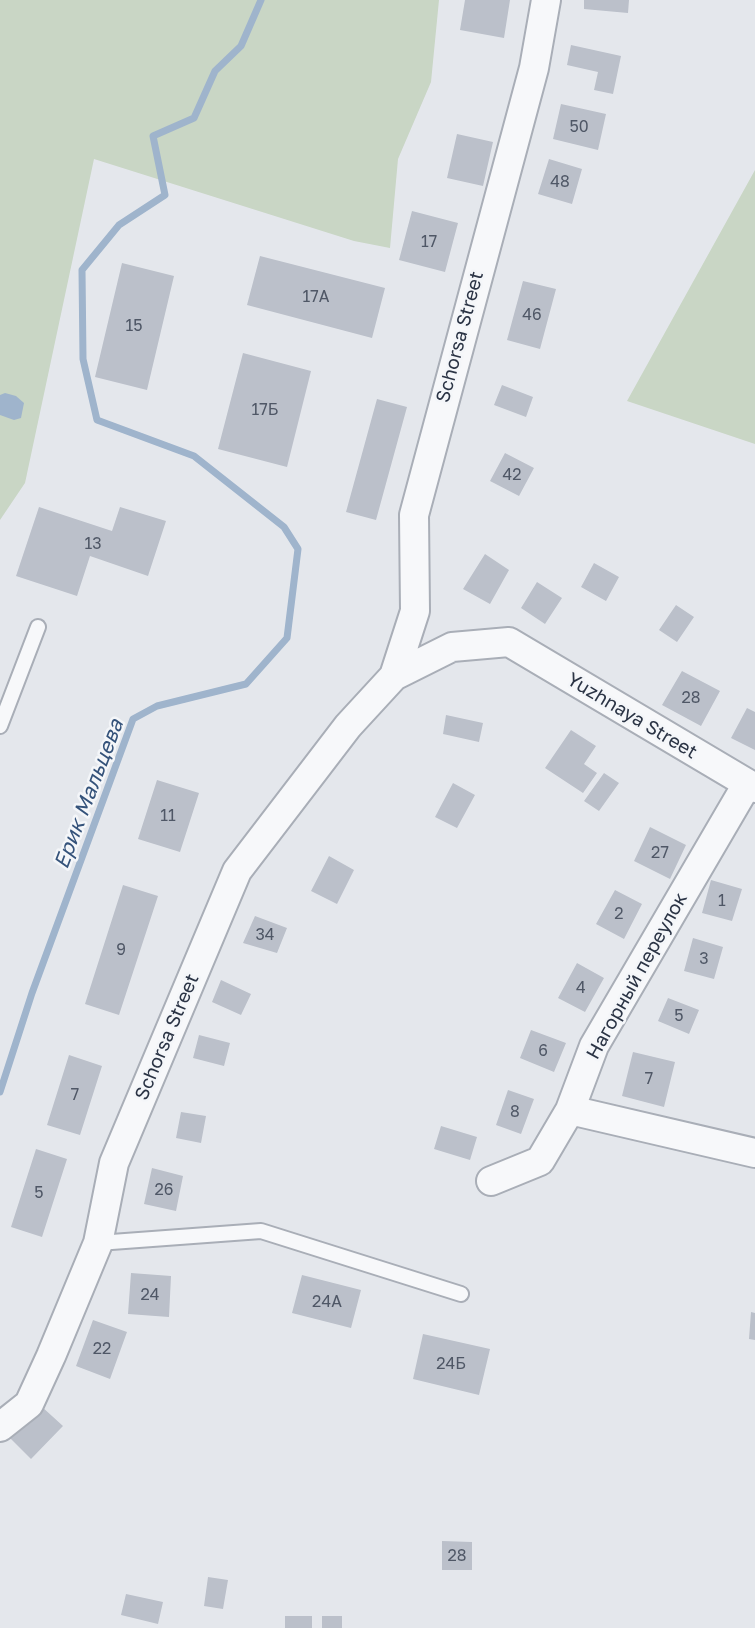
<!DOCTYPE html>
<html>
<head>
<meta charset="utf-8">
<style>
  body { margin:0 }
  canvas { display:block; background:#e4e7ec }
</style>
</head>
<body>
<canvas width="755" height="1628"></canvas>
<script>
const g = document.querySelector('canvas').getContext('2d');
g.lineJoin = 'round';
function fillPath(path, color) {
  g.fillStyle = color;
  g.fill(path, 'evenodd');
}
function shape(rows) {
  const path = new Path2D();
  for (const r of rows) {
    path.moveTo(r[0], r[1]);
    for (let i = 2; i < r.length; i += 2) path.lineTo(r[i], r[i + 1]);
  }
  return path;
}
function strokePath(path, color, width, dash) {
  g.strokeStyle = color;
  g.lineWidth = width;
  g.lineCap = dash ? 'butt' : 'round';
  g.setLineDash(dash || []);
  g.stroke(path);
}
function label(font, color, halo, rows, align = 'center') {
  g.font = font + ' "Golos Text",sans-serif';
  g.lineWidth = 5;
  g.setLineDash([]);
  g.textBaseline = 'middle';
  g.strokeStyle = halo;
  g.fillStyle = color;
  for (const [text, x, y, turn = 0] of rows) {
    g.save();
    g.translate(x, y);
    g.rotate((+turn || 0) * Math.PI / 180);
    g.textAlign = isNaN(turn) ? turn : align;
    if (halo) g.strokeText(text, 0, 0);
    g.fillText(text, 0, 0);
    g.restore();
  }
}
const green = shape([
  [0,0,439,0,431,82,398,159,390,248,354,241,94,159,25,483,0,520],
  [755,170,755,444,627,401]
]);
const water = shape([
  [5,393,16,396,24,403,21,418,14,420,0,415,0,395]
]);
const stream = shape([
  [0,1092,32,993,133,719,157,706,246,684,287,638,298,549,284,527,194,456,97,420,83,359,82,270,119,225,165,195,153,136,194,118,215,71,241,46,261,0]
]);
const building = shape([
  [465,0,510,0,504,38,460,30],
  [584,0,629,0,628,13,584,9],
  [571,45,621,56,613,94,594,90,598,72,567,65],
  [561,104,606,114,598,150,553,139],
  [457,134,493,142,483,186,447,178],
  [549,159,582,169,572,204,538,194],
  [412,211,458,223,445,272,399,260],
  [260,256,385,288,372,338,247,305],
  [122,263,174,276,147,390,95,377],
  [523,281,556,289,540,349,507,340],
  [243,353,311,371,287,467,218,449],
  [502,385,533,397,526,417,494,405],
  [377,399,407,407,376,520,346,512],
  [505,453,534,468,519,496,490,481],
  [39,507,112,531,120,507,166,521,148,576,90,556,77,596,16,576],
  [485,554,509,570,490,604,463,589],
  [594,563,619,577,606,601,581,587],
  [537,582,562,598,545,624,521,608],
  [676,605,694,617,677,642,659,630],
  [682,671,720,691,701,726,662,705],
  [747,708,755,712,755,750,731,738],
  [446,715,483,723,479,742,443,734],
  [571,730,596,746,584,764,597,773,583,793,545,768],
  [604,773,619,783,599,811,584,801],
  [157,780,199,793,180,852,138,839],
  [453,783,475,795,457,828,435,817],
  [650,827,686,845,670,879,634,861],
  [329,856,354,870,337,904,311,891],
  [711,880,742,889,732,921,702,913],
  [123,885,158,896,119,1015,85,1004],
  [615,890,642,904,624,939,596,924],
  [255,916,287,928,277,953,243,943],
  [693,938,723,947,714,979,684,971],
  [577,963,604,978,585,1012,558,998],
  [221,980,251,994,241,1015,212,1002],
  [668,998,699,1010,689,1034,658,1021],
  [531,1030,566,1043,554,1072,520,1058],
  [199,1035,230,1043,224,1066,193,1058],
  [633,1052,675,1062,664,1107,622,1096],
  [69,1055,102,1066,80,1135,47,1125],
  [508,1090,534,1099,521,1134,496,1125],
  [181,1112,206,1116,201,1143,176,1138],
  [441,1126,477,1137,470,1160,434,1149],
  [36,1149,67,1159,42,1237,11,1227],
  [152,1168,183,1176,176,1211,144,1204],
  [131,1273,171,1276,169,1317,128,1314],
  [302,1275,361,1290,351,1328,292,1313],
  [751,1312,755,1313,755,1340,749,1339],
  [93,1320,127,1332,110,1379,76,1366],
  [423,1334,490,1349,479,1395,413,1379],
  [41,1406,63,1426,31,1459,10,1438],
  [442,1541,472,1542,472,1570,442,1570],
  [208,1577,228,1580,223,1609,204,1606],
  [126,1594,163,1602,158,1624,121,1615],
  [285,1616,312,1616,312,1628,285,1628],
  [322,1616,342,1616,342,1628,322,1628]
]);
const lane = shape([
  [0,726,38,627],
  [98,1243,261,1231,461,1294]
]);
const street = shape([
  [394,676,415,611,414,515,534,68,546,0],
  [570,1110,755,1153],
  [491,1181,540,1161,570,1110,594,1046,746,786],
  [0,1427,29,1404,51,1356,98,1243,114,1163,237,871,348,726,394,676,452,647,509,642,755,788]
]);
const numberNames = [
  ["50",579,127],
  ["48",560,182],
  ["17",429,242],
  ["17А",316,297],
  ["46",532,315],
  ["15",134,326],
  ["17Б",265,410],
  ["42",512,475],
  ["13",93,544],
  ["28",691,698],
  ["11",168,816],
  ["27",660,853],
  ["1",722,901],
  ["2",619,914],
  ["34",265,935],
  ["9",121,950],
  ["3",704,959],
  ["4",581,988],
  ["5",679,1016],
  ["6",543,1051],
  ["7",649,1079],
  ["7",75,1095],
  ["8",515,1112],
  ["26",164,1190],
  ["5",39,1193],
  ["24",150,1295],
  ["24А",327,1302],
  ["22",102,1349],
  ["24Б",451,1364],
  ["28",457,1556]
];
const streetNames = [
  ["Schorsa Street",460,337,-75],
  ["Yuzhnaya Street",632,716,31],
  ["Нагорный переулок",637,976,-61],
  ["Schorsa Street",167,1037,-67]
];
const waterNames = [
  ["Ерик Мальцева",89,794,-69]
];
fillPath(green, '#c9d6c5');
fillPath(water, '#9fb4cc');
strokePath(stream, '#9fb4cc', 7);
fillPath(building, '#bbc0ca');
strokePath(lane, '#a9aeb7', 18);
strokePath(street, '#a9aeb7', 32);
strokePath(lane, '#f7f8fa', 14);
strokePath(street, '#f7f8fa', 28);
label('16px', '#4f5766', null, numberNames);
label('19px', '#2b3445', '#f4f6f9', streetNames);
label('italic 21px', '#34527a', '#f4f6f9', waterNames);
</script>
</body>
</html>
